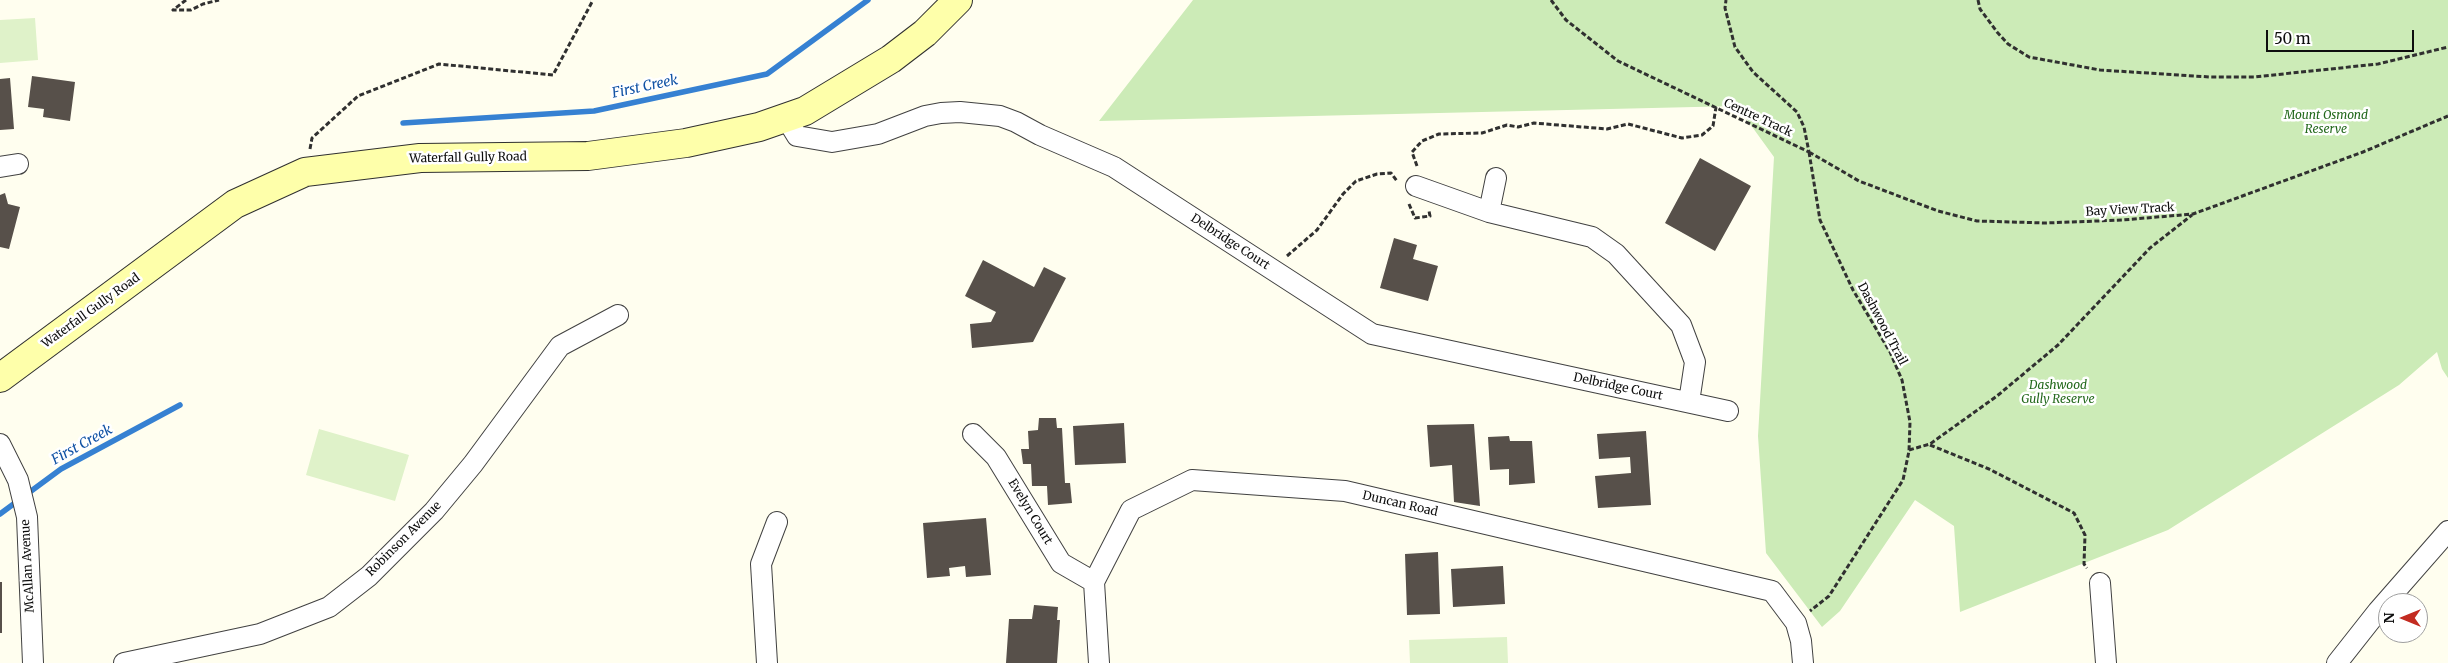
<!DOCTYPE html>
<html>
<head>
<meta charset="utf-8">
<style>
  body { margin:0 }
  #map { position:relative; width:2448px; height:663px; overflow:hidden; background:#fffeef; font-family:Merriweather,serif }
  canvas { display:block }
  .north { position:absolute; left:2378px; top:593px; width:50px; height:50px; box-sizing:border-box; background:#fff; border:1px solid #9f9f9f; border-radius:50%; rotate:270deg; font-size:14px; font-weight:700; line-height:20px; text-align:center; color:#0e0e0e }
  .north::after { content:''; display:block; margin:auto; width:18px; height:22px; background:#c32c21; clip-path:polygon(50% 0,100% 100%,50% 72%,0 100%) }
  .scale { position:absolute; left:2266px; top:30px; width:148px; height:22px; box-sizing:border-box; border:2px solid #0e0e0e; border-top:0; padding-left:6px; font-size:15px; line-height:18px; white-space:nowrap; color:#0e0e0e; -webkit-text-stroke:4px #fff; paint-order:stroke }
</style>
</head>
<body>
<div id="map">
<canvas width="2448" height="663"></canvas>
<div class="north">N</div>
<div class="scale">50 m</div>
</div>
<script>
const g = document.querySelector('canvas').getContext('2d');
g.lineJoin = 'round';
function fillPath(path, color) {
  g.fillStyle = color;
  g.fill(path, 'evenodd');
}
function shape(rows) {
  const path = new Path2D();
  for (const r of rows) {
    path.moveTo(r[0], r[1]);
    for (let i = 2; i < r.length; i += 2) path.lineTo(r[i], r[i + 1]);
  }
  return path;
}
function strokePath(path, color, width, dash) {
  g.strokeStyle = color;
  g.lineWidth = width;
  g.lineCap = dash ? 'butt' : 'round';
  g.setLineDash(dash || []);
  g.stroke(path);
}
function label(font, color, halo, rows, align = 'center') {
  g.font = font + ' Merriweather,serif';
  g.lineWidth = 5;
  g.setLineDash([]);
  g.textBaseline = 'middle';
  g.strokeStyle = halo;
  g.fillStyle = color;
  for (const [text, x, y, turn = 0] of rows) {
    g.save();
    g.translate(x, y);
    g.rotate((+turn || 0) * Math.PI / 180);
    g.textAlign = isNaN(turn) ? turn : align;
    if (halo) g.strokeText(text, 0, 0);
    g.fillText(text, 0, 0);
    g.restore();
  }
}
const green = shape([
  [1193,0,2448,0,2448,378,2442,369,2437,352,2399,385,2168,530,1960,612,1954,526,1915,500,1840,611,1822,627,1766,553,1758,436,1774,157,1737,106,1099,121]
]);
const pitch = shape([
  [35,18,38,60,0,63,0,20],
  [319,429,409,455,395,501,306,475],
  [1507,637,1508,663,1410,663,1409,640]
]);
const stream = shape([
  [403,123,594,111,767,74,868,0],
  [0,514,61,469,180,405]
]);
const building = shape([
  [32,76,75,82,70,121,43,117,44,109,28,107],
  [10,78,14,129,0,130,0,79],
  [1700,158,1751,186,1715,251,1665,223],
  [5,193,8,204,20,207,9,249,0,247,0,195],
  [1394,238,1417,245,1413,259,1438,266,1428,301,1380,288],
  [983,260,1034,287,1044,267,1066,278,1033,342,972,348,970,324,991,322,996,312,965,296],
  [1039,418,1056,418,1057,428,1062,428,1065,483,1070,483,1072,503,1048,505,1047,486,1032,486,1031,464,1023,464,1021,449,1029,449,1028,431,1038,430],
  [1124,423,1126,463,1075,465,1073,426],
  [1474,424,1480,506,1454,502,1452,465,1430,467,1427,425],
  [1646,431,1651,505,1598,508,1595,476,1631,473,1630,457,1599,459,1597,434],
  [1509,436,1510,441,1532,441,1535,483,1509,485,1509,469,1490,470,1488,437],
  [986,518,991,575,966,577,965,566,949,568,950,576,927,578,923,523],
  [1438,552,1440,614,1407,615,1405,554],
  [1503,566,1505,604,1453,607,1451,569],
  [0,582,2,582,2,633,0,633],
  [1034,605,1058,607,1057,620,1060,620,1057,663,1006,663,1009,619,1032,619]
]);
const path = shape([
  [186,0,173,10,191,10,203,4,219,0],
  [1551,0,1566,20,1618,61,1809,152,1804,127,1797,112,1753,72,1735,47,1725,8,1726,0],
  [1978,0,1980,9,1997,32,2008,44,2029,57,2100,70,2210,77,2254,77,2378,64,2448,47],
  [310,149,312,138,358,96,439,64,553,75,592,2,591,0],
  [1809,152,1859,181,1938,211,1977,221,2046,223,2122,220,2193,214,2363,152,2448,116],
  [1809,152,1820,220,1853,290,1890,352,1902,380,1910,422,1909,451,1903,480,1829,596,1810,611],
  [1417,166,1412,152,1422,141,1439,134,1482,133,1507,125,1518,127,1534,123,1607,129,1628,124,1682,138,1702,135,1713,126,1716,107],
  [1409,204,1415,218,1430,216,1429,211],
  [1287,256,1317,230,1343,194,1356,181,1377,174,1391,173,1397,181],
  [1930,445,1989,469,2074,513,2085,535,2084,564,2087,568],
  [1909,450,1930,444,1997,396,2058,345,2150,248,2192,215]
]);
const street = shape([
  [786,118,797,136,832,142,878,134,925,116,941,113,960,112,1000,116,1016,122,1040,135,1114,167,1372,334,1728,411],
  [0,167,18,164],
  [1416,186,1489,212,1592,237,1616,254,1681,325,1695,362,1689,402],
  [1489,212,1496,178],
  [973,434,996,457,1061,563,1094,582],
  [0,444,18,480,27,517,33,663],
  [2100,583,2106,663],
  [124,663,260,634,329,607,369,576,434,511,473,464,560,346,618,315],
  [767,663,761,564,777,522],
  [1099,663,1094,582,1131,510,1192,480,1345,491,1772,591,1796,623,1801,641,1803,663],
  [2337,663,2378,611,2448,531]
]);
const secondary = shape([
  [0,378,235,204,305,172,420,158,588,156,686,143,759,127,805,111,891,59,925,33,958,0]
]);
const parkNames = [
  ["Mount Osmond",2326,116],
  ["Reserve",2326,130],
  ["Dashwood",2058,386],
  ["Gully Reserve",2058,400]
];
const streetNames = [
  ["Centre Track",1758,118,25],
  ["Waterfall Gully Road",468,158,-1],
  ["Bay View Track",2130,210,-3],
  ["Delbridge Court",1230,242,33],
  ["Waterfall Gully Road",91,311,-36],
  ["Dashwood Trail",1882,324,62],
  ["Delbridge Court",1618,387,12],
  ["Duncan Road",1400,504,13],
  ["Evelyn Court",1030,512,59],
  ["Robinson Avenue",404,539,-45],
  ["McAllan Avenue",28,566,-93]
];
const waterNames = [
  ["First Creek",645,87,-12],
  ["First Creek",82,445,-29]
];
fillPath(green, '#ccebb7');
fillPath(pitch, '#dff2c9');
strokePath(stream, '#3681d2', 5.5);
fillPath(building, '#57504a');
strokePath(street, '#414141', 22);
strokePath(secondary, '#303030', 30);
strokePath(path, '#303030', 3, [5, 2.5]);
strokePath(street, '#fff', 20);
strokePath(secondary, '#feffaa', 28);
label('italic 12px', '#22681b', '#fff', parkNames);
label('12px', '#0e0e0e', '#fff', streetNames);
label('italic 14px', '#1253a5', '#fff', waterNames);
</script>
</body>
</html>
